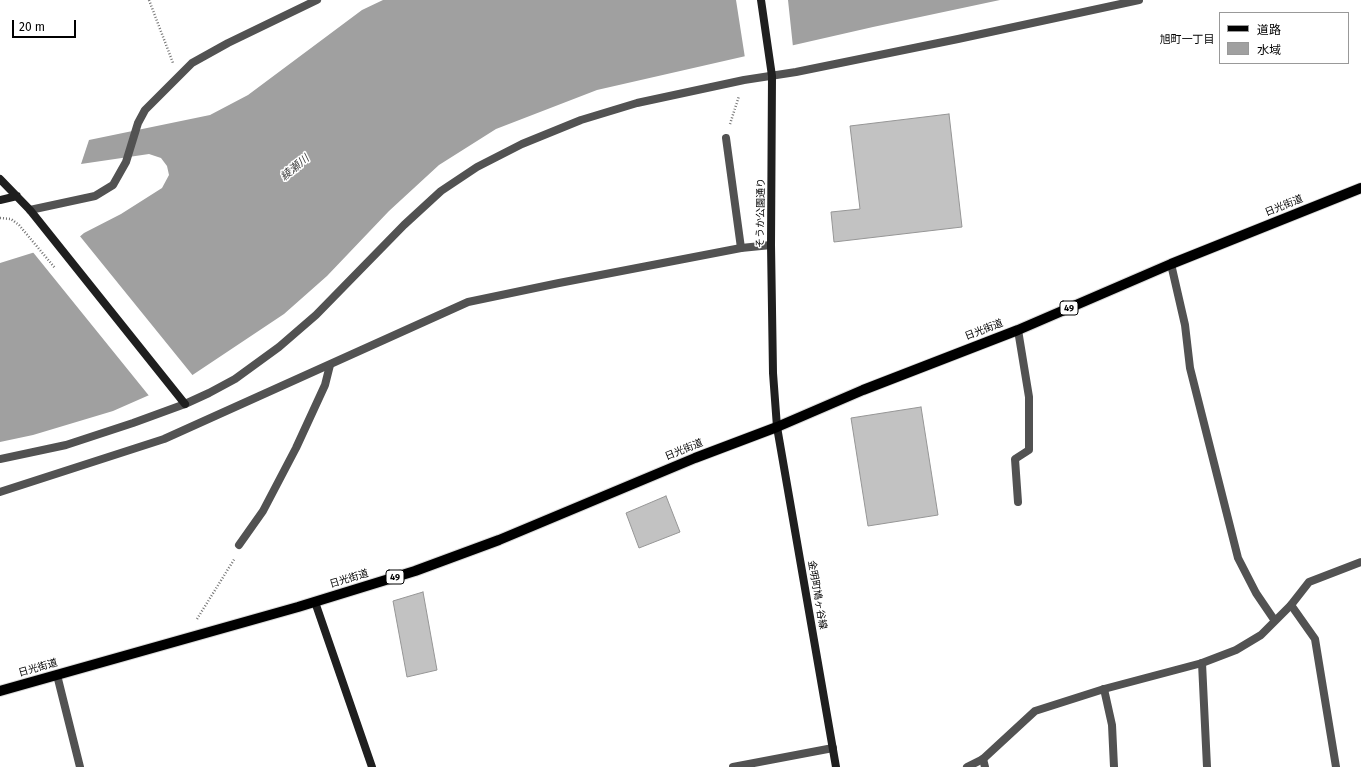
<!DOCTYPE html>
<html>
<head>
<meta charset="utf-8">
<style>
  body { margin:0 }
  #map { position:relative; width:1361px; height:767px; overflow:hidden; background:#fff; font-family:"Fira Sans","Noto Sans JP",sans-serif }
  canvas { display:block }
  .legend { position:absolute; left:1219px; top:12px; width:130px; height:52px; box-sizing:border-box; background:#fff; border:1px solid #999; margin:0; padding:5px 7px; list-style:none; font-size:12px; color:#000 }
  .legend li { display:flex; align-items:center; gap:8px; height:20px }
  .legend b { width:20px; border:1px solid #999 }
  .scale { position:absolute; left:12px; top:20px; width:64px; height:18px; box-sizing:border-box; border:2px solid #000; border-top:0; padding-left:5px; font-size:12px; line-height:14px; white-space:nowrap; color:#000; -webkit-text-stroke:3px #fff; paint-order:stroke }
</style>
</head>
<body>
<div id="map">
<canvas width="1361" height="767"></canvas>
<ul class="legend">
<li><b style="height:5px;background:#000"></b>道路</li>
<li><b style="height:11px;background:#a0a0a0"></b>水域</li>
</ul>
<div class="scale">20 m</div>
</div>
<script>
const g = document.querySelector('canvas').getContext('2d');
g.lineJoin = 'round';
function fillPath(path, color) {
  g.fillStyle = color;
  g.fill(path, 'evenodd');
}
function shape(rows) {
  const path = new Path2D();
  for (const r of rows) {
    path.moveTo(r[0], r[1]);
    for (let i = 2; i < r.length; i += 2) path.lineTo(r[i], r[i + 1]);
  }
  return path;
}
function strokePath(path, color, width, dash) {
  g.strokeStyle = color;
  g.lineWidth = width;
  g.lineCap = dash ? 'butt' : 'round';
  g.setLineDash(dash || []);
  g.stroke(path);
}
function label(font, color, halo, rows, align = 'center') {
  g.font = font + ' "Fira Sans","Noto Sans JP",sans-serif';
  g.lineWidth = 3;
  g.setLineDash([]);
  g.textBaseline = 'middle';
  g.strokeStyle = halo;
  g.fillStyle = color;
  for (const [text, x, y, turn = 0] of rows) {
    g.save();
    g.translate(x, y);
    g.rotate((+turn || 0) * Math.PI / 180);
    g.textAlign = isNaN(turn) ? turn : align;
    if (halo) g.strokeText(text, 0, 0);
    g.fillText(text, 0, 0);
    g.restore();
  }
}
const water = shape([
  [383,0,1000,0,873,27,597,90,496,129,439,165,389,211,327,276,284,314,188,378,113,411,33,435,0,442,0,263,77,239,84,233,121,214,162,188,169,175,167,166,161,158,149,154,81,164,89,140,210,115,248,95,362,10]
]);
const pier = shape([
  [736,0,788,0,793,47,745,58],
  [79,235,194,377,150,397,32,251,76,238]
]);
const building = shape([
  [949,114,962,227,834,242,831,212,860,209,850,126,949,114],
  [921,407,938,515,868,526,851,418,921,407],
  [666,496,680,532,639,548,626,513,666,496],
  [423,592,437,670,407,677,393,601,423,592]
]);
const path = shape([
  [149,0,173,63],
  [730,124,739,96],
  [0,218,11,219,19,225,55,268],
  [197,619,235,558]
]);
const lane = shape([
  [726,138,741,248],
  [1018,330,1029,397,1029,450,1015,459,1018,502],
  [239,545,263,511,296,448,325,385,330,365],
  [1291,605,1315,639,1336,767],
  [1202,663,1207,767],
  [1104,689,1112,725,1114,767],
  [983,759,985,767]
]);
const street = shape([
  [30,210,95,196,113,185,126,162,138,123,145,110,192,63,228,43,317,0],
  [1171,264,1185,325,1190,368,1238,558,1256,593,1275,621],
  [0,459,66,445,133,423,185,404,209,393,235,379,279,347,316,315,404,225,441,191,477,167,522,144,581,120,637,103,744,80,796,72,958,39,1139,0],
  [0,492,164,439,468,302,559,283,741,248,771,245],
  [57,675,80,767],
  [733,767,833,748],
  [967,767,983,759,1035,711,1104,689,1202,663,1236,650,1261,635,1291,605,1309,582,1361,562]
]);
const secondary = shape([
  [761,0,772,76,771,245,773,373,777,427,836,767],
  [0,179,30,210,185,404],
  [0,200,17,196],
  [315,602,372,767]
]);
const primary = shape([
  [0,691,298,607,415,571,499,540,695,458,777,427,863,390,1018,330,1171,264,1361,188]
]);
const shields = [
  [1069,308,18],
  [395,577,18]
];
const shieldNames = [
  ["49",1069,308],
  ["49",395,577]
];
const streetNames = [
  ["日光街道",1284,206,-22],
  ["そうか公園通り",761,213,-89],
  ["日光街道",984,330,-21],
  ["日光街道",684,450,-22],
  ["日光街道",349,579,-17],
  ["金明町鳩ヶ谷線",817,595,80],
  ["日光街道",38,668,-16]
];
const neighbourhoodNames = [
  ["旭町一丁目",1187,40]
];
const waterNames = [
  ["綾瀬川",295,168,-40]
];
fillPath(water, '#a0a0a0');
fillPath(pier, '#fff');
fillPath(building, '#c2c2c2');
strokePath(building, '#969696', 1);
strokePath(primary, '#dbdbdb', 12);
strokePath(path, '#747474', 2.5, [1, 2]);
strokePath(lane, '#525252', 8);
strokePath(street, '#525252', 8);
strokePath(secondary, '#1f1f1f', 8);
strokePath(primary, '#000', 10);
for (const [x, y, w] of shields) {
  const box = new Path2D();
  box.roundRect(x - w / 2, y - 7, w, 14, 3);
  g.fillStyle = '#fff';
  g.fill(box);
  strokePath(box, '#000', 1);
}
label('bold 9px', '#000', null, shieldNames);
label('10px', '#000', '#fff', streetNames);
label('11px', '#000', '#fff', neighbourhoodNames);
label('italic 11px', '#414141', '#fff', waterNames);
</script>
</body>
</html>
